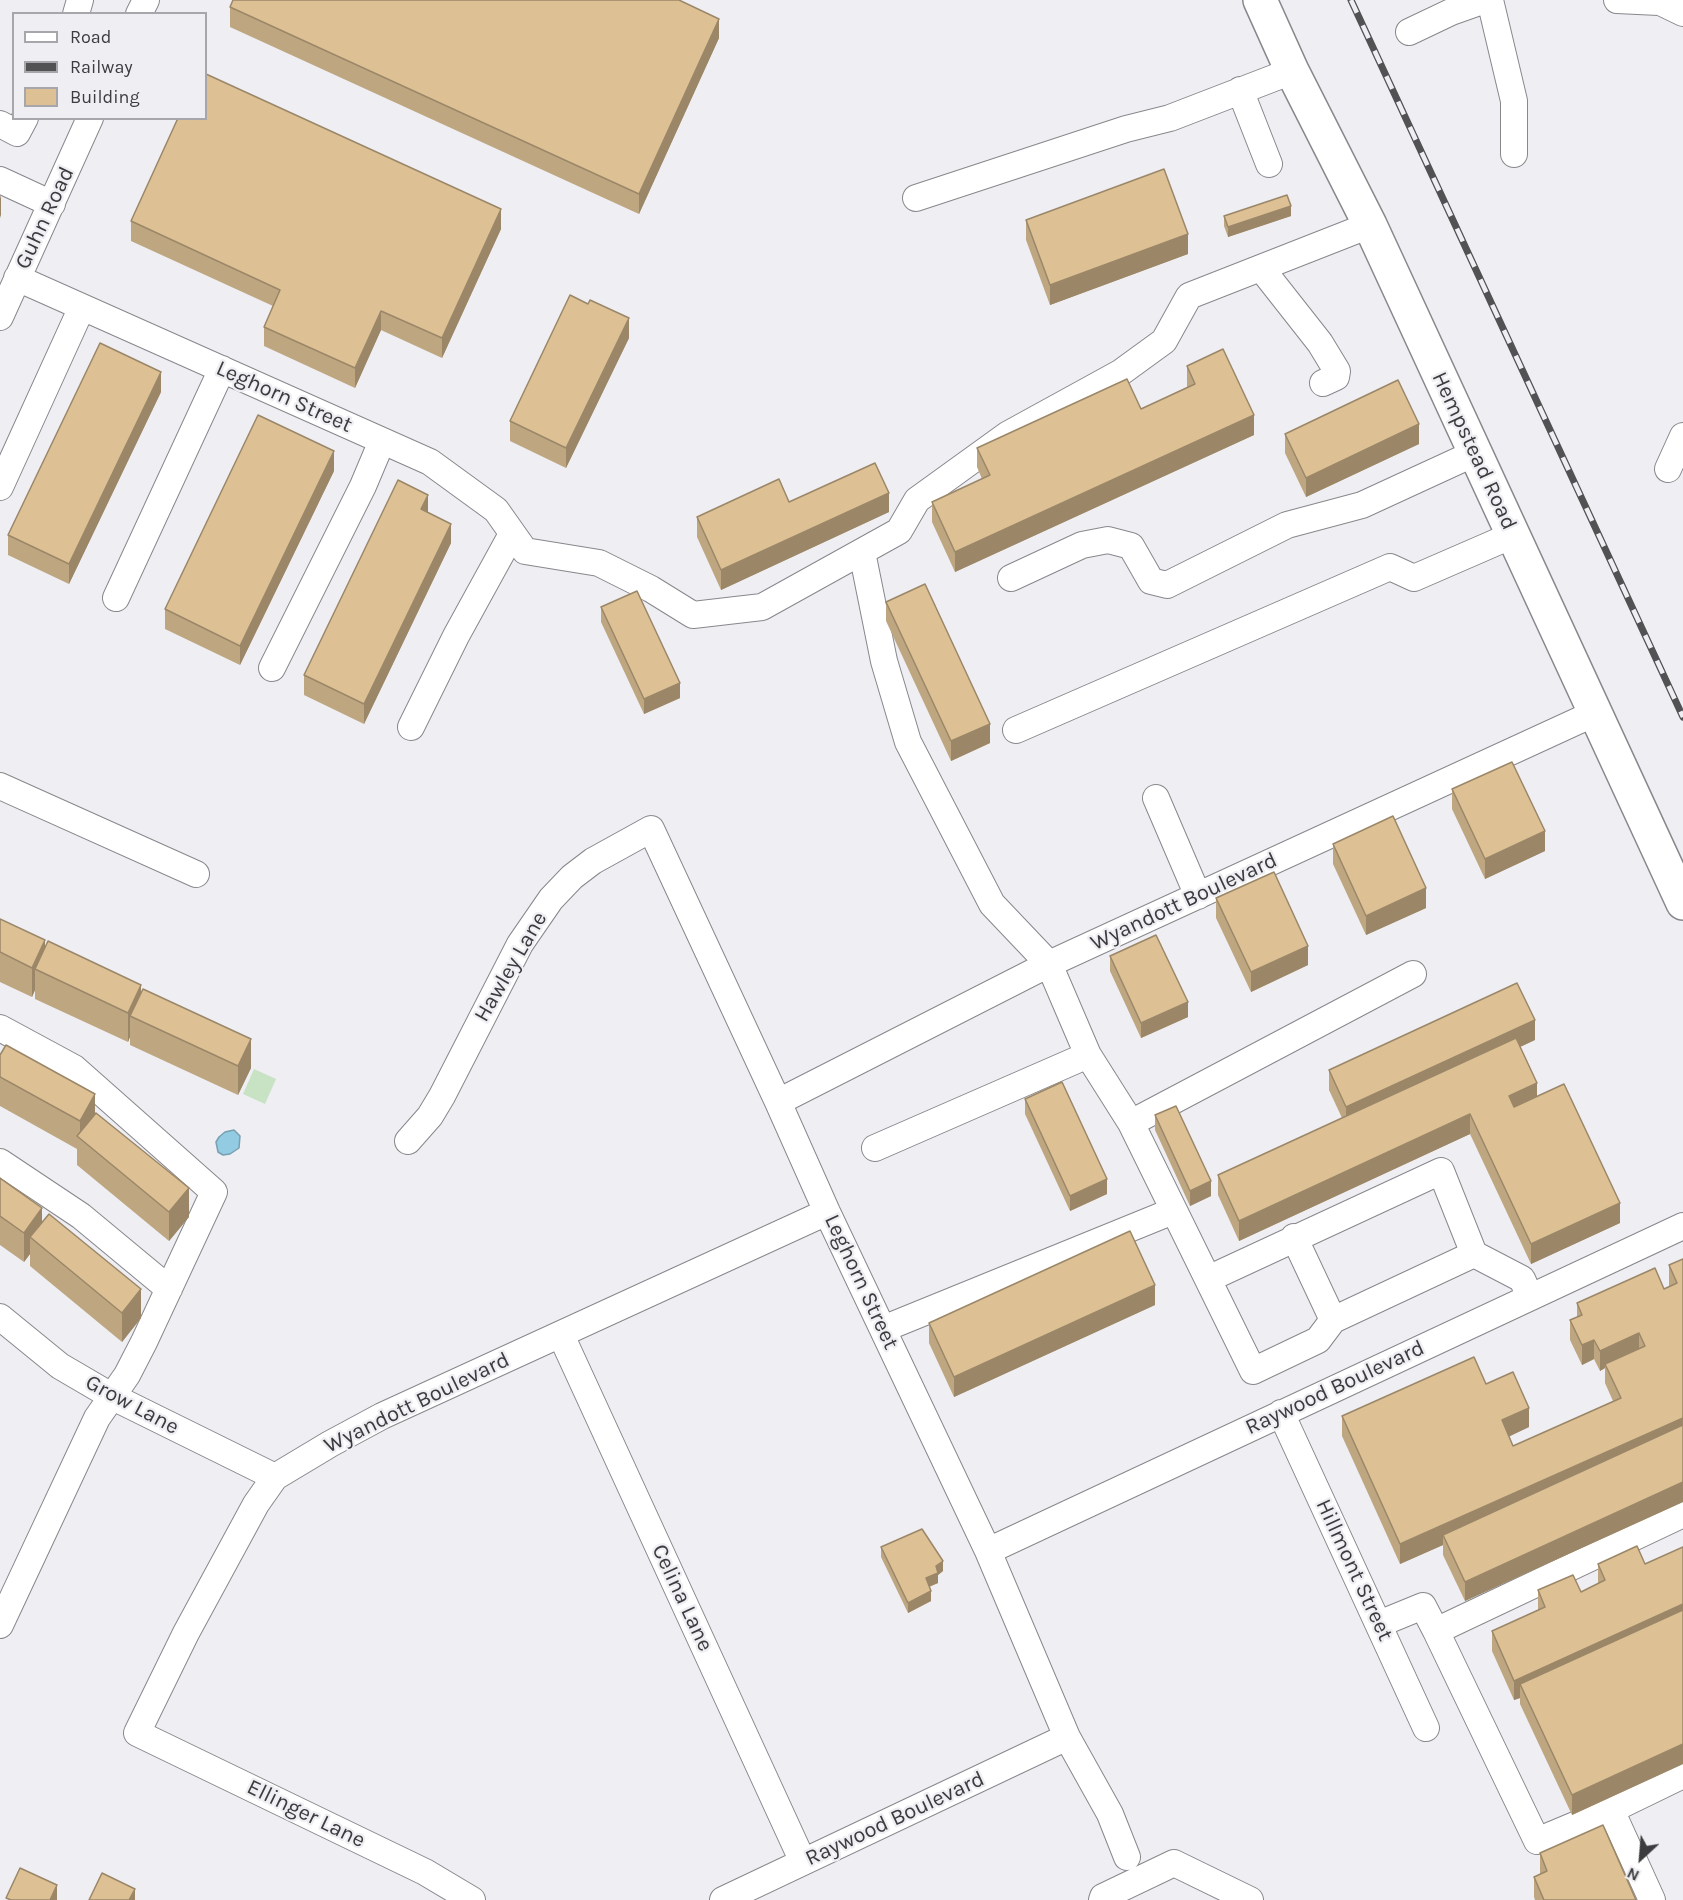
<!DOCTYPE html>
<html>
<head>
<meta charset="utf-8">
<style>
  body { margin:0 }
  #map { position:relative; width:1683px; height:1900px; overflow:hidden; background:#eeeef3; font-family:Karla,sans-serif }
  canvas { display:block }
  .legend { position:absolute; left:12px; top:12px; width:195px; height:108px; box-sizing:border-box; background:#eeeef3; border:2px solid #a7a7ab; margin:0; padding:8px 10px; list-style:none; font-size:18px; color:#3c3c3e }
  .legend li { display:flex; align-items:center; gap:12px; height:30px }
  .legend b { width:30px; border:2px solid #a7a7ab }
  .north { position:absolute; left:1611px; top:1828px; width:60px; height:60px; -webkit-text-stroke:4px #eeeef3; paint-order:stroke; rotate:206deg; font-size:16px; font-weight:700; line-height:24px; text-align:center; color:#3c3c3e }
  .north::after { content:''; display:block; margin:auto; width:21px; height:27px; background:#3c3c3e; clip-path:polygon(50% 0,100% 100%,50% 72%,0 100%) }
</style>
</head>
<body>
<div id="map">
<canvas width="1683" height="1900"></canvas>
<ul class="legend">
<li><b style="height:8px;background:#fff"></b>Road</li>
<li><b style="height:8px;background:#525254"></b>Railway</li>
<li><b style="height:16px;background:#ddc195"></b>Building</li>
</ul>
<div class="north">N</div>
</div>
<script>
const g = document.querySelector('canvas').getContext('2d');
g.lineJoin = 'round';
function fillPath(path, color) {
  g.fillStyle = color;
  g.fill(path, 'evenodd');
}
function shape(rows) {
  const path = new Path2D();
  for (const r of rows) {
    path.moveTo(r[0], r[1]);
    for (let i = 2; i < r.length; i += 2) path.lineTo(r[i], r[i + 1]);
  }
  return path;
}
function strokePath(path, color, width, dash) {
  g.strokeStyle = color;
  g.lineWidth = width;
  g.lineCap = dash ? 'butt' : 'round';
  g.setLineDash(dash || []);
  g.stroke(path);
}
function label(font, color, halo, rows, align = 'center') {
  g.font = font + ' Karla,sans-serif';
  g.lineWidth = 4.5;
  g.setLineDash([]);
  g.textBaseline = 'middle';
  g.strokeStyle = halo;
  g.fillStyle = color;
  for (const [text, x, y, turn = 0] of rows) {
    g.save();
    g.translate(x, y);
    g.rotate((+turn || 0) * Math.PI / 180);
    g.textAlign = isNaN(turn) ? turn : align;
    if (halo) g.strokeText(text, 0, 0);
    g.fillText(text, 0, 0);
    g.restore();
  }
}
const green = shape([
  [254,1069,276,1079,265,1104,243,1094]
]);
const water = shape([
  [234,1130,240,1136,239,1148,230,1154,223,1155,218,1152,216,1142,219,1137,225,1132,234,1130]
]);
const minor = shape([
  [1490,0,1514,101,1514,154],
  [1617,0,1659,2],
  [1656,0,1683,13],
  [76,14,80,0],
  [139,14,146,0],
  [1409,32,1451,12,1485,0],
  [1240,90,1269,164],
  [0,124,17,133,25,118],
  [0,180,52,204],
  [916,198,1126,129,1170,118,1292,71],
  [1261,268,1320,343,1337,371,1336,377,1323,383],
  [17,278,430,462,496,510,525,551,599,563,651,589,693,615,762,607,899,531,917,500,1007,435,1120,373,1164,341,1189,296,1370,225],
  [0,317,90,118],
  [1668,469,1683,436],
  [0,487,82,307],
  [862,552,884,661,908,742,992,904,1049,964,1088,1055,1131,1123,1253,1371,1318,1340,1333,1320,1474,1254,1441,1171,1208,1279],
  [1011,578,1082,545,1108,540,1131,546,1151,581,1167,585,1287,525,1362,505,1475,453],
  [116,598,222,369],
  [272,668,363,486,382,441],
  [411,727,456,636,512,534],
  [1016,730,1390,567,1414,578,1513,535],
  [0,786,196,874],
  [1156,798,1198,896],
  [0,1028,74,1068,214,1192,144,1342,127,1375,97,1418,0,1625],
  [778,1102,1049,964,1595,713],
  [1131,1123,1413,974],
  [408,1141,430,1116,442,1096,520,944,551,899,572,877,593,861,651,829,778,1102,827,1212,988,1551,1067,1737,1110,1814,1127,1857],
  [875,1148,1088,1055],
  [0,1162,81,1216,169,1289],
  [1294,1237,1333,1320],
  [1474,1254,1522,1279,1530,1297],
  [0,1317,60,1366,113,1397,275,1477],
  [883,1329,1173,1211],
  [561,1335,803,1862],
  [1281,1413,1426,1728],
  [988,1551,1683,1226],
  [1379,1624,1423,1606,1436,1631,1683,1514],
  [1436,1631,1537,1841,1611,1810,1683,1775],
  [1611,1810,1652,1900],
  [472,1900,425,1872,137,1733,186,1633,256,1504,275,1477,330,1444,382,1416,827,1212],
  [723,1900,1067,1737],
  [1102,1900,1103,1897,1174,1863,1250,1900]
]);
const major = shape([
  [1260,0,1292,71,1370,225,1683,903]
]);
const rail = shape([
  [1351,0,1683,717]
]);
const wall = shape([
  [230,7,719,38,639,214,230,27],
  [1224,216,1291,216,1228,237,1224,226],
  [1026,220,1188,254,1050,305,1026,240],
  [131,221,501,229,442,358,381,330,355,388,264,346,264,327,273,306,131,241],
  [588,304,629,338,566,468,510,441,510,421],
  [1187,366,1254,435,955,572,932,522,932,502,982,479,977,467,977,448,1141,409,1187,387],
  [161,392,69,584,8,555,8,535],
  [1285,434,1419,444,1306,497,1285,453],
  [334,471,240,665,165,629,165,609],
  [789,502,889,512,721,590,697,537,697,517],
  [428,513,451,543,364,724,304,695,304,675],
  [886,602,990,743,951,761,886,621],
  [601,607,680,698,644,714,601,622],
  [1452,789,1545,851,1485,879,1452,809],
  [1333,844,1426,908,1366,935,1333,864],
  [1216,898,1308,965,1251,992,1216,918],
  [0,919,45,949,141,993,251,1068,238,1095,130,1045,130,1037,128,1042,35,999,35,990,32,997,0,982],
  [1110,956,1188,1017,1141,1038,1110,971],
  [1535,1040,1520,1047,1537,1096,1620,1223,1531,1264,1470,1134,1239,1241,1218,1195,1218,1175,1342,1118,1329,1090,1329,1070],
  [0,1055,95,1115,189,1217,169,1241,77,1165,77,1149,0,1106],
  [1025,1099,1107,1194,1070,1211,1025,1114],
  [1155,1115,1211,1196,1190,1206,1155,1130],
  [0,1178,42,1222,141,1318,122,1342,30,1266,30,1254,24,1262,0,1245],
  [1683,1259,1683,1502,1465,1601,1443,1555,1443,1545,1400,1564,1342,1436,1342,1416,1486,1384,1529,1427,1509,1436,1513,1446,1613,1401,1605,1383,1605,1368,1600,1371,1594,1359,1582,1365,1570,1340,1570,1320,1577,1317,1577,1303,1664,1289,1669,1287,1669,1265],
  [1155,1305,954,1397,929,1343,929,1323],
  [881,1547,943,1571,938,1575,938,1583,929,1587,931,1601,908,1613,881,1557],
  [1683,1547,1683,1764,1572,1815,1520,1704,1520,1698,1514,1700,1492,1651,1492,1631,1538,1610,1538,1590,1581,1592,1598,1584,1598,1564,1645,1564],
  [1540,1853,1636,1900,1535,1900,1534,1897,1534,1877,1540,1874]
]);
const shadedWall = shape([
  [719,19,719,38,639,214,639,194],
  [1,195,1,215,0,218,0,198],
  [1291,206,1291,216,1228,237,1228,227],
  [501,209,501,229,442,358,442,338],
  [1188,234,1188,254,1050,305,1050,285],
  [381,311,381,330,355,388,355,368],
  [629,318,629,338,566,468,566,448],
  [161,372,161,392,69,584,69,564],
  [1254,415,1254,435,955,572,955,552],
  [1419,424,1419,444,1306,497,1306,478],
  [334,451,334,471,240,665,240,646],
  [889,493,889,512,721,590,721,570],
  [428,495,428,515,421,509],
  [451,524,451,543,364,724,364,704],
  [680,683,680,698,644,714,644,699],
  [990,724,990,743,951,761,951,741],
  [1545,831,1545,851,1485,879,1485,859],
  [1426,888,1426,908,1366,935,1366,916],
  [45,940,45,969,35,969,35,990,32,997,32,968],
  [1308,946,1308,965,1251,992,1251,972],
  [141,985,141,1014,130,1016,130,1037,128,1042,128,1013],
  [1188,1002,1188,1017,1141,1038,1141,1023],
  [1535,1020,1535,1040,1346,1127,1346,1107],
  [251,1039,251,1068,238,1095,238,1066],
  [1537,1083,1537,1103,1509,1116,1509,1096],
  [95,1094,95,1123,80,1138,80,1121],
  [1470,1114,1470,1134,1239,1241,1239,1221],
  [1107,1179,1107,1194,1070,1211,1070,1196],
  [1211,1181,1211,1196,1190,1206,1190,1191],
  [189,1188,189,1217,169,1241,169,1212],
  [1620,1203,1620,1223,1531,1264,1531,1244],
  [42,1208,42,1237,30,1237,30,1254,24,1262,24,1233],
  [1155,1285,1155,1305,954,1397,954,1377],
  [141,1289,141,1318,122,1342,122,1313],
  [1639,1333,1639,1353,1605,1364,1605,1368,1600,1371,1600,1351],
  [1594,1340,1594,1359,1582,1365,1582,1345],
  [1529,1408,1529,1427,1502,1440,1502,1420],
  [1683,1418,1683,1438,1443,1535,1443,1545,1400,1564,1400,1544],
  [1683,1482,1683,1502,1465,1601,1465,1582],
  [943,1561,943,1571,938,1575,938,1583,926,1588,926,1578,936,1566],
  [931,1591,931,1601,908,1613,908,1603],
  [1683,1604,1683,1623,1520,1684,1520,1698,1514,1700,1514,1681],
  [1683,1744,1683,1764,1572,1815,1572,1795],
  [57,1885,57,1900,50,1900],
  [135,1889,135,1900,129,1900]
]);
const building = shape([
  [233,0,679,0,719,19,639,194,230,7,233,0],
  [206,74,501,209,442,338,381,311,355,368,264,327,280,290,131,221,178,118,206,118,206,74],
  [1164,169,1188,234,1050,285,1026,220,1164,169],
  [1287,195,1291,206,1228,227,1224,216,1287,195],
  [570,295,588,304,590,300,629,318,566,448,510,421,570,295],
  [100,343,161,372,69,564,8,535,100,343],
  [1223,349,1254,415,955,552,932,502,990,475,977,448,1127,379,1141,409,1195,384,1187,366,1223,349],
  [1398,380,1419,424,1306,478,1285,434,1398,380],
  [258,415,334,451,240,646,165,609,258,415],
  [875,463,889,493,721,570,697,517,779,479,789,502,875,463],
  [398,480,428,495,421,509,451,524,364,704,304,675,398,480],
  [925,584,990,724,951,741,886,602,925,584],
  [637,591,680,683,644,699,601,607,637,591],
  [1512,762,1545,831,1485,859,1452,789,1512,762],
  [1393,816,1426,888,1366,916,1333,844,1393,816],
  [1274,872,1308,946,1251,972,1216,898,1274,872],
  [0,919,45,940,32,968,0,952,0,919],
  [1156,935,1188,1002,1141,1023,1110,956,1156,935],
  [48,941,141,985,128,1013,35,969,48,941],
  [1517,983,1535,1020,1346,1107,1329,1070,1517,983],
  [143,989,251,1039,238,1066,130,1016,143,989],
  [1516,1038,1537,1083,1509,1096,1514,1107,1564,1084,1620,1203,1531,1244,1470,1114,1239,1221,1218,1175,1516,1038],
  [6,1045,95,1094,80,1121,0,1077,0,1055,6,1045],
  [1062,1082,1107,1179,1070,1196,1025,1099,1062,1082],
  [1176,1106,1211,1181,1190,1191,1155,1115,1176,1106],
  [96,1113,189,1188,169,1212,77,1136,96,1113],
  [0,1178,42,1208,24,1233,0,1216,0,1178],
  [49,1214,141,1289,122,1313,30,1237,49,1214],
  [1130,1231,1155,1285,954,1377,929,1323,1130,1231],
  [1683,1259,1683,1418,1400,1544,1342,1416,1474,1357,1486,1384,1513,1372,1529,1408,1502,1420,1513,1446,1621,1398,1605,1364,1645,1346,1639,1333,1600,1351,1594,1340,1582,1345,1570,1320,1582,1315,1577,1303,1655,1268,1664,1289,1677,1283,1669,1265,1683,1259],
  [1683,1425,1683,1482,1465,1582,1443,1535,1683,1425],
  [922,1529,943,1561,936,1566,938,1573,926,1578,931,1591,908,1603,881,1547,922,1529],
  [1637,1546,1645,1564,1683,1547,1683,1604,1514,1681,1492,1631,1545,1607,1538,1590,1573,1575,1581,1592,1605,1580,1598,1564,1637,1546],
  [1683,1610,1683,1744,1572,1795,1520,1684,1683,1610],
  [1603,1825,1636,1900,1544,1900,1534,1877,1547,1871,1540,1853,1603,1825],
  [20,1868,57,1885,50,1900,11,1900,6,1898,20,1868],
  [102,1873,135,1889,129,1900,89,1900,102,1873]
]);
const streetNames = [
  ["Guhn Road",45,218,-65],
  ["Leghorn Street",284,397,24],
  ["Hempstead Road",1474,451,65],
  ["Wyandott Boulevard",1184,902,-25],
  ["Hawley Lane",511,967,-60],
  ["Leghorn Street",861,1282,65],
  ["Raywood Boulevard",1335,1388,-25],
  ["Wyandott Boulevard",417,1403,-26],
  ["Grow Lane",132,1405,28],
  ["Hillmont Street",1354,1570,65],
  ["Celina Lane",682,1598,65],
  ["Ellinger Lane",306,1814,26],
  ["Raywood Boulevard",895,1819,-25]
];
fillPath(green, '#c8e2c4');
fillPath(water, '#93cbe2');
strokePath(water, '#79a0b1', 1.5);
strokePath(minor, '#87888c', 28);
strokePath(major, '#87888c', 36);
strokePath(minor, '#fff', 26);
strokePath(major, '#fff', 33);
strokePath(rail, '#525254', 7);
strokePath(rail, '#eeeef3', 4.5, [14]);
fillPath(wall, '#bea680');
fillPath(shadedWall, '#9b8768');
fillPath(building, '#ddc195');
strokePath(building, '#9b8768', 1.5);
label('22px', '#3c3c3e', '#eeeef3', streetNames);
</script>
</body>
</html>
